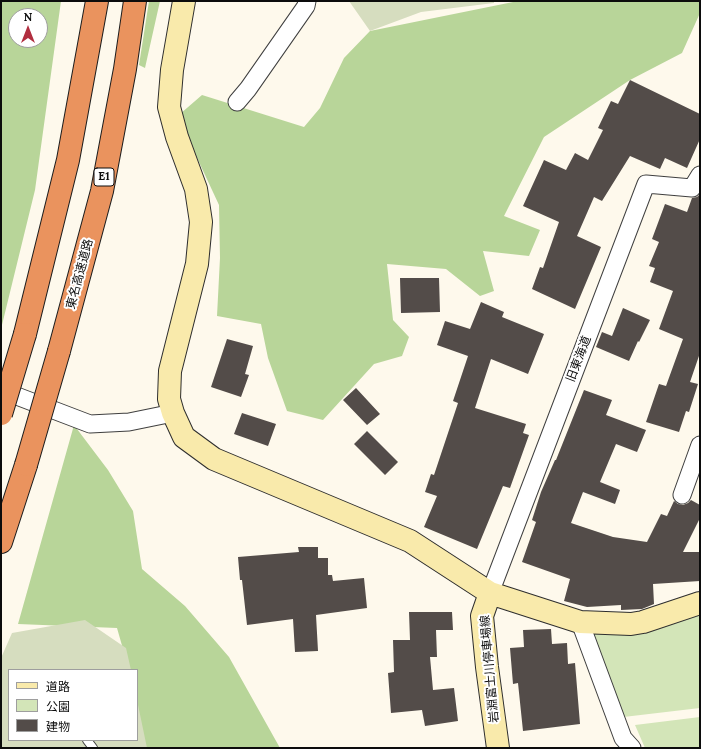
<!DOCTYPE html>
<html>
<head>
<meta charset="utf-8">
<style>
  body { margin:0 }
  #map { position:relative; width:701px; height:749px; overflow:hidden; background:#fef9ec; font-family:Lora,"Noto Sans JP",serif }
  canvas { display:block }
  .frame { position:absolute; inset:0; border:2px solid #0c0c0c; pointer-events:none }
  .legend { position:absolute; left:8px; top:669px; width:130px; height:72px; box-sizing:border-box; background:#fff; border:1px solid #9e9e9e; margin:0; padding:5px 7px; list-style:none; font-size:12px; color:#0c0c0c }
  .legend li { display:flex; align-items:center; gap:8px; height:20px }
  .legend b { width:20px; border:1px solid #9e9e9e }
  .north { position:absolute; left:8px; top:8px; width:40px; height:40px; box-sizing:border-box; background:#fff; border:1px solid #9e9e9e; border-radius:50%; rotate:0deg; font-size:11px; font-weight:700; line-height:16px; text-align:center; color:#0c0c0c }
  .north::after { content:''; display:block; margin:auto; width:14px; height:18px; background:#b12e3f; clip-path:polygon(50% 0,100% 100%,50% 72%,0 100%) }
</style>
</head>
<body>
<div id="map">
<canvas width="701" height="749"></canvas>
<div class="frame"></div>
<ul class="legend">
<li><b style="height:5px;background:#f9eaab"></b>道路</li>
<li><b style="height:11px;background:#d3e5b8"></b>公園</li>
<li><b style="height:11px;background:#534c49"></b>建物</li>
</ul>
<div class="north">N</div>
</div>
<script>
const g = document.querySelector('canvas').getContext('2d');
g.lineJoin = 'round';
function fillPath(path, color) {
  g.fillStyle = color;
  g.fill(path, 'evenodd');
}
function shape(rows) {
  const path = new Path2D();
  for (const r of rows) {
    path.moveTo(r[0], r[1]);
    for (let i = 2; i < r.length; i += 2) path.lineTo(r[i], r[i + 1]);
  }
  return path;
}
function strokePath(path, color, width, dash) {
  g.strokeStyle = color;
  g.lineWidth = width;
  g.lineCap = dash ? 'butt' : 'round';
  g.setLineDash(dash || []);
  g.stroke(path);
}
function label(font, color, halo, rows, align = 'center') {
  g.font = font + ' Lora,"Noto Sans JP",serif';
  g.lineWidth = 4;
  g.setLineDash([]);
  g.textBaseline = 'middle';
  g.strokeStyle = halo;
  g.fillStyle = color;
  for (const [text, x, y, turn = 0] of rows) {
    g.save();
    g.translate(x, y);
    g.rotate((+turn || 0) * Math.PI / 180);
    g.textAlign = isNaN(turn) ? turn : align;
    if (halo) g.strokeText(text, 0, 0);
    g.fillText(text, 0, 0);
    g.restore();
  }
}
const green = shape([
  [700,615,700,708,615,718,591,630,643,634],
  [700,717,700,748,645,748,635,725]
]);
const forest = shape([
  [1,1,61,1,35,190,1,329],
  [16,16,40,16,40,40,16,40],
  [149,1,160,1,145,68,139,65],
  [518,1,700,1,700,13,682,53,630,80,544,137,504,216,540,230,529,256,483,251,494,291,480,296,446,269,387,264,393,320,409,337,402,356,374,364,323,420,287,411,268,358,261,324,217,316,220,258,219,205,192,147,180,114,202,95,304,127,320,108,344,58,370,31],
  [74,425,108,470,133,511,142,569,185,606,229,657,280,748,141,748,137,701,137,670,129,670,117,628,18,624]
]);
const cemetery = shape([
  [349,1,494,1,494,3,421,12,370,31],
  [85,620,126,648,131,670,9,670,9,740,137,740,137,700,147,748,1,748,1,658,12,633]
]);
const building = shape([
  [630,80,700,114,700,139,687,168,665,158,660,169,630,156,602,201,594,197,577,236,601,247,575,309,532,289,540,267,543,268,559,222,523,206,544,160,566,170,575,153,588,160,603,130,598,128,611,101,618,104],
  [700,194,700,353,690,382,698,384,689,412,686,411,679,432,646,422,659,384,666,386,683,339,659,329,673,291,650,282,655,268,649,266,659,242,652,239,665,204,687,212,692,198,697,197],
  [400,278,439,278,440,312,401,313],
  [481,302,504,312,502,317,544,334,528,374,491,359,475,408,526,424,523,433,529,435,510,488,503,486,477,549,424,527,437,496,425,492,431,474,434,475,458,403,453,401,468,356,437,345,445,321,470,329],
  [623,308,650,320,639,342,638,341,629,361,596,347,602,332,612,336],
  [227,339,253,346,245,374,249,375,241,397,211,387],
  [356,388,380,414,367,425,343,400],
  [584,390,612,400,606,415,646,430,637,452,616,444,600,482,620,490,615,504,583,492,571,523,613,537,647,542,661,514,667,516,674,501,678,504,683,505,688,503,691,500,700,505,700,518,683,552,700,552,700,581,653,584,654,604,642,609,621,610,621,605,587,607,564,601,570,579,522,562,536,522,532,520,541,492,555,460,556,460],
  [242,413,276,424,268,446,234,434],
  [367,431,398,462,385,475,354,444],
  [298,547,318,547,318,558,328,558,328,575,332,575,333,581,364,578,367,608,316,615,318,651,295,652,293,619,247,625,242,580,240,580,238,557,299,552],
  [409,612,452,612,453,630,436,630,437,657,430,657,433,690,454,688,458,721,425,726,422,710,391,713,388,673,394,672,393,640,410,640],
  [551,629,552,644,567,643,568,664,575,663,580,724,523,731,518,683,513,684,510,648,524,647,523,630]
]);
const lane = shape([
  [87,740,93,748]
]);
const street = shape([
  [237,102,248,89,306,6,307,1],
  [1,390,90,424,129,422,173,413],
  [682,495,700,445],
  [490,593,646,184,692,188,700,175],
  [580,622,623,738,632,748]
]);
const secondary = shape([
  [184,1,172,70,169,107,177,137,196,189,201,222,197,264,170,371,169,399,173,413,184,437,214,459,410,541,490,593,580,622,631,624,643,622,700,603],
  [490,593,482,616,487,667,498,748]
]);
const highway = shape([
  [25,334,68,160,97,1],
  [59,351,102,191,125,69,135,1],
  [1,542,26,465]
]);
const highwayBridge = shape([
  [1,414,25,334],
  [26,465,59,351]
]);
const shields = [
  [104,177,20]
];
const shieldNames = [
  ["E1",104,177]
];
const streetNames = [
  ["東名高速道路",80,274,-75],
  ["旧東海道",579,359,-69],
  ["岩淵富士川停車場線",490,669,-95]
];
fillPath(green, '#d3e5b8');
fillPath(forest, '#b8d599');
fillPath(cemetery, '#d6ddbf');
fillPath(building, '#534c49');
strokePath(lane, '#3f3f3f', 10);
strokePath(street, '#3f3f3f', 19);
strokePath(secondary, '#2e2e2e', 24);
strokePath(highway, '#1d1d1d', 24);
strokePath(lane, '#fff', 8);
strokePath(street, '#fff', 17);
strokePath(secondary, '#f9eaab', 22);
strokePath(highway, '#ea935e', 22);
strokePath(highwayBridge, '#1d1d1d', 24, []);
strokePath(highwayBridge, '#ea935e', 22);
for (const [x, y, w] of shields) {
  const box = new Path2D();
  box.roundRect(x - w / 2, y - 9, w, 18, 3);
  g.fillStyle = '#fff';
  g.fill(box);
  strokePath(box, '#0c0c0c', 1);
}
label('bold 11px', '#0c0c0c', null, shieldNames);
label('12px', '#0c0c0c', '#fff', streetNames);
</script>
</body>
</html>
